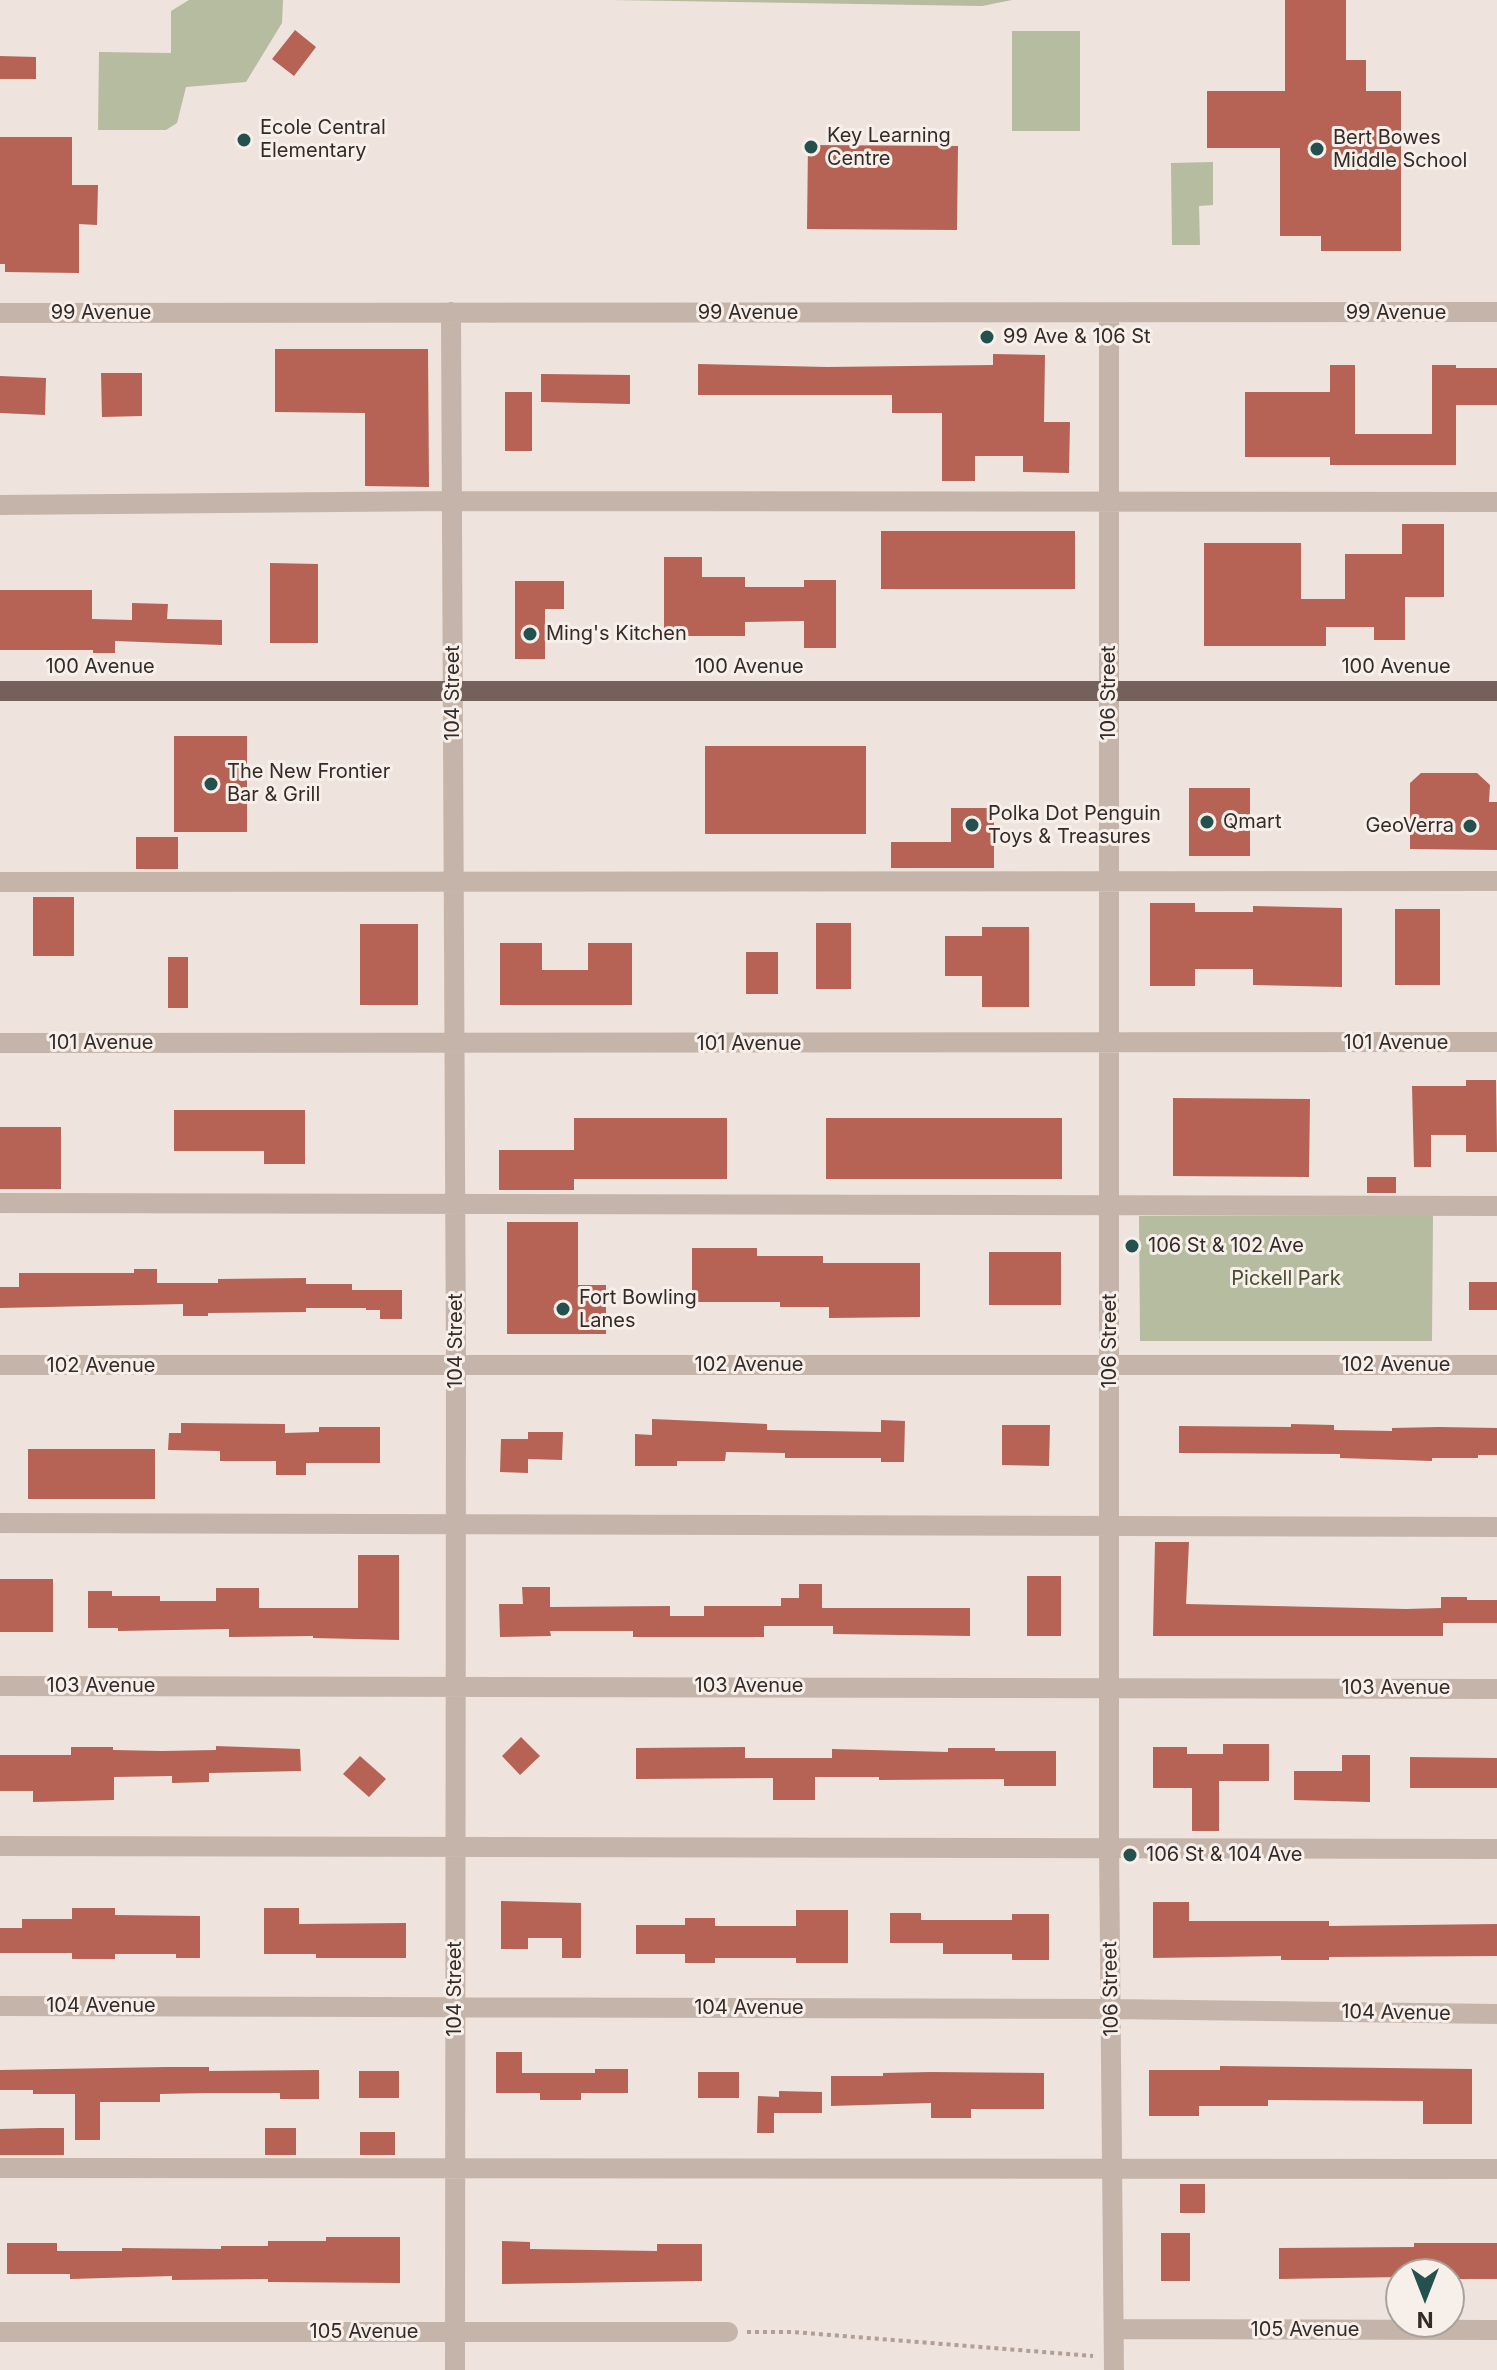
<!DOCTYPE html>
<html>
<head>
<meta charset="utf-8">
<style>
  body { margin:0 }
  #map { position:relative; width:1497px; height:2370px; overflow:hidden; background:#eee4dd; font-family:Inter,sans-serif }
  canvas { display:block }
  .north { position:absolute; left:1385px; top:2258px; width:80px; height:80px; box-sizing:border-box; background:#f7efe9; border:2px solid #a9a19c; border-radius:50%; rotate:180deg; font-size:22px; font-weight:700; line-height:32px; text-align:center; color:#342b29 }
  .north::after { content:''; display:block; margin:auto; width:28px; height:36px; background:#24504e; clip-path:polygon(50% 0,100% 100%,50% 72%,0 100%) }
</style>
</head>
<body>
<div id="map">
<canvas width="1497" height="2370"></canvas>
<div class="north">N</div>
</div>
<script>
const g = document.querySelector('canvas').getContext('2d');
g.lineJoin = 'round';
function fillPath(path, color) {
  g.fillStyle = color;
  g.fill(path, 'evenodd');
}
function shape(rows) {
  const path = new Path2D();
  for (const r of rows) {
    path.moveTo(r[0], r[1]);
    for (let i = 2; i < r.length; i += 2) path.lineTo(r[i], r[i + 1]);
  }
  return path;
}
function strokePath(path, color, width, dash) {
  g.strokeStyle = color;
  g.lineWidth = width;
  g.lineCap = dash ? 'butt' : 'round';
  g.setLineDash(dash || []);
  g.stroke(path);
}
function label(font, color, halo, rows, align = 'center') {
  g.font = font + ' Inter,sans-serif';
  g.lineWidth = 6;
  g.setLineDash([]);
  g.textBaseline = 'middle';
  g.strokeStyle = halo;
  g.fillStyle = color;
  for (const [text, x, y, turn = 0] of rows) {
    g.save();
    g.translate(x, y);
    g.rotate((+turn || 0) * Math.PI / 180);
    g.textAlign = isNaN(turn) ? turn : align;
    if (halo) g.strokeText(text, 0, 0);
    g.fillText(text, 0, 0);
    g.restore();
  }
}
const green = shape([
  [189,0,283,0,282,23,246,82,186,87,177,123,166,130,98,130,99,52,171,53,171,11],
  [611,0,1012,0,982,6],
  [1012,31,1080,31,1080,131,1012,131],
  [1213,162,1213,205,1199,206,1200,245,1172,245,1171,163],
  [1433,1215,1432,1341,1140,1341,1139,1216]
]);
const building = shape([
  [1285,0,1346,0,1346,60,1366,60,1366,91,1401,91,1401,251,1321,251,1321,236,1280,236,1280,148,1207,148,1207,91,1285,91],
  [295,30,316,47,294,76,272,59],
  [0,56,36,57,36,79,0,79],
  [0,137,72,137,72,185,98,185,97,225,79,224,79,273,5,272,5,264,0,264],
  [808,145,958,146,957,230,807,229],
  [275,349,428,349,429,487,365,486,365,413,275,412],
  [993,354,1045,355,1044,422,1070,422,1069,473,1023,472,1023,456,975,456,975,481,942,481,942,413,892,413,892,395,698,395,698,364,827,367,993,365],
  [1330,365,1355,365,1355,434,1432,434,1432,365,1456,365,1456,368,1497,368,1497,405,1456,405,1456,465,1330,465,1330,457,1245,457,1245,392,1330,392],
  [101,373,142,373,142,416,102,417],
  [541,374,630,375,630,404,541,402],
  [0,376,46,378,45,415,0,413],
  [505,392,532,392,532,451,505,451],
  [1402,524,1444,524,1444,597,1405,597,1405,640,1374,640,1374,627,1326,627,1326,646,1204,646,1204,543,1301,543,1301,599,1345,599,1345,554,1402,554],
  [881,531,1075,531,1075,589,881,589],
  [664,557,702,557,702,577,745,577,745,587,804,587,804,580,836,580,836,648,804,648,804,621,745,622,745,636,664,636],
  [270,563,318,564,318,643,270,643],
  [515,581,564,581,564,609,545,609,545,659,515,659],
  [0,590,92,590,92,619,132,620,132,603,168,604,167,619,222,620,222,645,115,641,115,653,93,653,93,650,0,650],
  [174,736,247,736,247,832,174,832],
  [705,746,866,746,866,834,705,834],
  [1421,773,1477,773,1490,785,1489,802,1497,802,1497,850,1410,849,1410,783],
  [1189,788,1250,788,1250,856,1189,856],
  [951,808,994,808,994,868,891,868,891,842,951,842],
  [136,837,178,837,178,869,136,869],
  [33,897,74,897,74,956,33,956],
  [1150,903,1195,903,1195,912,1253,912,1253,906,1342,908,1342,987,1253,985,1253,969,1195,969,1195,986,1150,986],
  [1395,909,1440,909,1440,985,1395,985],
  [816,923,851,923,851,989,816,989],
  [360,924,418,924,418,1005,360,1005],
  [982,927,1029,927,1029,1007,982,1007,982,976,945,976,945,936,982,936],
  [500,943,542,943,542,970,588,970,588,943,632,943,632,1005,500,1005],
  [746,952,778,952,778,994,746,994],
  [168,957,188,957,188,1008,168,1008],
  [1466,1080,1496,1080,1497,1152,1466,1152,1466,1135,1431,1135,1431,1167,1414,1167,1412,1086,1466,1086],
  [1173,1098,1310,1099,1309,1177,1173,1176],
  [174,1110,305,1110,305,1164,264,1164,264,1151,174,1151],
  [574,1118,727,1118,727,1179,574,1179,574,1190,499,1190,499,1150,574,1150],
  [826,1118,1062,1118,1062,1179,826,1179],
  [0,1127,61,1127,61,1189,0,1189],
  [1367,1177,1396,1177,1396,1193,1367,1193],
  [507,1222,578,1222,578,1285,606,1285,606,1334,507,1334],
  [692,1248,757,1248,757,1256,823,1256,823,1263,920,1263,920,1317,829,1318,829,1307,780,1307,780,1302,692,1302],
  [989,1252,1061,1252,1061,1305,989,1305],
  [134,1269,157,1269,157,1283,218,1283,218,1279,306,1278,306,1284,352,1284,352,1290,402,1290,402,1319,380,1319,380,1310,366,1310,366,1308,306,1308,306,1312,208,1313,208,1316,183,1316,183,1304,0,1308,0,1287,19,1287,19,1273,134,1273],
  [1469,1282,1497,1282,1497,1310,1469,1310],
  [652,1419,767,1424,767,1430,881,1432,881,1420,905,1421,904,1462,881,1462,881,1458,785,1458,785,1453,726,1452,725,1461,677,1461,677,1466,635,1466,635,1434,652,1435],
  [181,1423,285,1424,285,1433,319,1432,319,1427,380,1427,380,1463,306,1463,306,1475,276,1475,276,1461,220,1461,220,1451,168,1450,169,1433,181,1433],
  [1291,1424,1334,1425,1334,1430,1392,1431,1392,1428,1439,1427,1497,1428,1497,1455,1478,1455,1478,1458,1432,1458,1432,1461,1340,1458,1340,1454,1179,1453,1179,1426,1291,1427],
  [1002,1425,1050,1425,1049,1466,1002,1465],
  [528,1432,563,1432,562,1460,528,1459,528,1473,500,1472,501,1439,528,1439],
  [28,1449,155,1449,155,1499,28,1499],
  [1155,1542,1189,1542,1186,1604,1406,1609,1441,1608,1441,1597,1467,1597,1467,1600,1497,1600,1497,1623,1443,1623,1443,1636,1153,1636],
  [358,1555,399,1555,399,1640,313,1638,313,1636,229,1637,229,1629,118,1631,118,1628,88,1628,88,1591,112,1591,112,1596,160,1596,160,1601,216,1601,216,1588,259,1588,259,1608,358,1608],
  [1027,1576,1061,1576,1061,1636,1027,1636],
  [0,1579,53,1579,53,1632,0,1632],
  [799,1584,822,1584,822,1608,970,1608,970,1636,833,1634,833,1626,764,1626,764,1637,633,1637,633,1631,550,1631,551,1636,500,1637,499,1604,523,1604,522,1587,550,1587,550,1607,670,1606,670,1616,704,1616,704,1606,781,1606,781,1598,799,1598],
  [521,1737,540,1756,520,1775,502,1756],
  [1223,1744,1269,1744,1269,1781,1219,1781,1219,1831,1192,1831,1192,1788,1153,1788,1153,1747,1187,1747,1187,1754,1223,1754],
  [216,1746,300,1749,301,1771,209,1773,209,1782,172,1783,172,1776,114,1777,114,1800,33,1802,33,1791,0,1791,0,1755,71,1755,71,1747,113,1747,113,1750,162,1751,216,1750],
  [745,1747,745,1758,832,1758,832,1749,948,1752,948,1748,995,1748,995,1751,1056,1751,1056,1786,1004,1786,1004,1779,879,1780,879,1777,815,1777,815,1800,773,1800,773,1778,636,1779,636,1748],
  [1342,1755,1370,1755,1370,1802,1294,1800,1294,1771,1342,1771],
  [360,1756,386,1779,369,1797,343,1774],
  [1410,1757,1497,1758,1497,1788,1410,1788],
  [501,1901,581,1903,581,1958,562,1958,562,1938,528,1938,528,1949,501,1949],
  [1153,1902,1189,1902,1189,1921,1329,1921,1329,1926,1497,1924,1497,1956,1329,1957,1329,1960,1281,1960,1281,1956,1153,1958],
  [72,1908,115,1908,115,1915,200,1916,200,1958,176,1958,176,1954,115,1954,115,1959,72,1959,72,1953,0,1953,0,1928,22,1928,22,1919,72,1919],
  [264,1908,299,1908,299,1924,406,1923,406,1958,316,1958,316,1954,264,1954],
  [796,1910,848,1910,848,1963,796,1963,796,1958,715,1958,715,1963,685,1963,685,1954,636,1954,636,1925,685,1925,685,1918,715,1918,715,1926,796,1926],
  [890,1913,921,1913,921,1920,1012,1920,1012,1914,1049,1914,1049,1960,1012,1960,1012,1954,943,1954,943,1943,890,1943],
  [496,2052,522,2052,522,2073,595,2073,595,2069,628,2069,628,2093,581,2093,581,2100,540,2100,540,2093,496,2093],
  [1220,2066,1472,2069,1472,2124,1423,2124,1423,2101,1268,2100,1268,2106,1199,2106,1199,2116,1149,2116,1149,2070,1220,2070],
  [166,2067,209,2067,209,2071,319,2070,319,2099,280,2099,280,2093,209,2093,160,2094,160,2102,100,2102,100,2140,75,2140,75,2094,33,2094,33,2090,0,2090,0,2070],
  [359,2071,399,2071,399,2098,359,2098],
  [698,2072,739,2072,739,2098,698,2098],
  [931,2072,1044,2073,1044,2109,971,2109,971,2118,931,2118,931,2103,831,2106,831,2076,883,2076,883,2073],
  [779,2091,822,2092,822,2113,774,2113,774,2133,757,2133,758,2096,779,2097],
  [40,2128,64,2128,64,2155,0,2155,0,2129],
  [265,2128,296,2128,296,2155,265,2155],
  [360,2132,395,2132,395,2155,360,2155],
  [1180,2184,1205,2184,1205,2213,1180,2213],
  [1161,2233,1190,2233,1190,2281,1161,2281],
  [326,2237,400,2237,400,2283,268,2282,268,2279,172,2280,172,2276,70,2279,70,2274,7,2274,7,2243,57,2243,57,2251,122,2251,122,2248,221,2249,221,2246,268,2246,268,2241,326,2241],
  [502,2241,530,2242,530,2249,657,2251,657,2244,702,2244,702,2281,502,2284],
  [1414,2243,1497,2243,1497,2279,1449,2279,1449,2274,1401,2274,1401,2277,1279,2279,1279,2248,1414,2247]
]);
const path = shape([
  [747,2332,793,2332,1093,2356]
]);
const minor = shape([
  [451,312,456,1366,455,2370],
  [0,313,1497,312],
  [1109,313,1109,1847,1114,2370],
  [0,505,453,501,1497,502],
  [0,882,1497,881],
  [0,1043,1497,1042],
  [0,1203,1497,1206],
  [0,1365,1497,1365],
  [0,1523,1497,1527],
  [0,1686,1497,1689],
  [0,1846,1497,1849],
  [0,2006,1111,2009,1497,2014],
  [0,2168,1497,2169],
  [1114,2329,1497,2330],
  [0,2332,728,2332]
]);
const major = shape([
  [0,691,1497,691]
]);
const markers = [
  [244,140,8,"#24504e"],
  [811,147,8,"#24504e"],
  [1317,149,8,"#24504e"],
  [987,337,8,"#24504e"],
  [530,634,8,"#24504e"],
  [211,784,8,"#24504e"],
  [1207,822,8,"#24504e"],
  [972,825,8,"#24504e"],
  [1470,826,8,"#24504e"],
  [1132,1246,8,"#24504e"],
  [563,1309,8,"#24504e"],
  [1130,1855,8,"#24504e"]
];
const poiNames = [
  ["Ecole Central",260,128],
  ["Elementary",260,151],
  ["Key Learning",827,136],
  ["Centre",827,159],
  ["Bert Bowes",1333,138],
  ["Middle School",1333,161],
  ["99 Ave & 106 St",1003,337],
  ["Ming's Kitchen",546,634],
  ["The New Frontier",227,772],
  ["Bar & Grill",227,795],
  ["Polka Dot Penguin",988,814],
  ["Toys & Treasures",988,837],
  ["Qmart",1223,822],
  ["GeoVerra",1454,826,"right"],
  ["106 St & 102 Ave",1148,1246],
  ["Fort Bowling",579,1298],
  ["Lanes",579,1321],
  ["106 St & 104 Ave",1146,1855]
];
const streetNames = [
  ["99 Avenue",101,313],
  ["99 Avenue",748,313],
  ["99 Avenue",1396,313],
  ["100 Avenue",100,667],
  ["100 Avenue",749,667],
  ["100 Avenue",1396,667],
  ["104 Street",453,693,-90],
  ["106 Street",1109,693,-90],
  ["101 Avenue",101,1043],
  ["101 Avenue",1396,1043],
  ["101 Avenue",749,1044],
  ["104 Street",456,1341,-90],
  ["106 Street",1110,1341,-90],
  ["102 Avenue",749,1365],
  ["102 Avenue",1396,1365],
  ["102 Avenue",101,1366],
  ["103 Avenue",101,1686],
  ["103 Avenue",749,1686],
  ["103 Avenue",1396,1688],
  ["104 Street",455,1989,-90],
  ["106 Street",1111,1989,-91],
  ["104 Avenue",101,2006],
  ["104 Avenue",749,2008],
  ["104 Avenue",1396,2013,1],
  ["105 Avenue",1305,2330],
  ["105 Avenue",364,2332]
];
const parkNames = [
  ["Pickell Park",1286,1279]
];
fillPath(green, '#b5bc9f');
fillPath(building, '#b66254');
strokePath(path, '#b19e95', 4, [4, 4]);
strokePath(minor, '#c5b4aa', 20);
strokePath(major, '#74615c', 20);
for (const [x, y, r, color] of markers) {
  const dot = new Path2D();
  dot.arc(x, y, r, 0, 2 * Math.PI);
  g.fillStyle = color;
  g.fill(dot);
  strokePath(dot, '#f7efe9', 3);
}
label('20px', '#342b29', '#f7efe9', poiNames, 'left');
label('20px', '#342b29', '#f7efe9', streetNames);
label('20px', '#464f30', '#f7efe9', parkNames);
</script>
</body>
</html>
